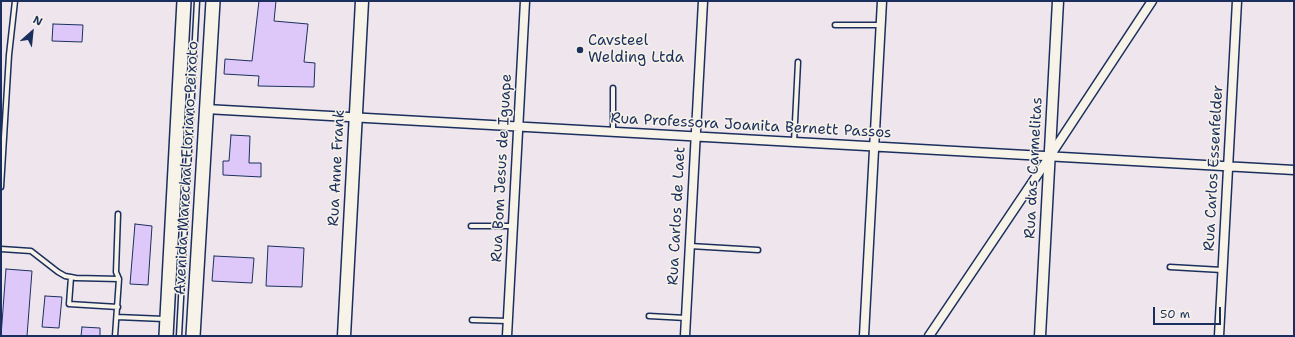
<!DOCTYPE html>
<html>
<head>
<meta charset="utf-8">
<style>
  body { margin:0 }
  #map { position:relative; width:1295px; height:337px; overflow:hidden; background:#efe6ed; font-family:"Shantell Sans",sans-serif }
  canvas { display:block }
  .frame { position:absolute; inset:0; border:2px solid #1b2f5e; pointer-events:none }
  .north { position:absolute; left:12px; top:12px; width:40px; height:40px; -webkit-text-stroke:3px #f7f3e8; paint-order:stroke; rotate:27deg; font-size:11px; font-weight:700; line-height:16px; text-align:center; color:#1b2f5e }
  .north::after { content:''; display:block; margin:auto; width:14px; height:18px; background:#1b2f5e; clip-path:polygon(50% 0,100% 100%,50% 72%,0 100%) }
  .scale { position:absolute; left:1153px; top:307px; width:68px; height:18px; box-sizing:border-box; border:2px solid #1b2f5e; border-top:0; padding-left:5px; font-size:12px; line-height:14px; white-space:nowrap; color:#1b2f5e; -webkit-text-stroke:3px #f7f3e8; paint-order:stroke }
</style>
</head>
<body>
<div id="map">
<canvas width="1295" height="337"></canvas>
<div class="frame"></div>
<div class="north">N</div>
<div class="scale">50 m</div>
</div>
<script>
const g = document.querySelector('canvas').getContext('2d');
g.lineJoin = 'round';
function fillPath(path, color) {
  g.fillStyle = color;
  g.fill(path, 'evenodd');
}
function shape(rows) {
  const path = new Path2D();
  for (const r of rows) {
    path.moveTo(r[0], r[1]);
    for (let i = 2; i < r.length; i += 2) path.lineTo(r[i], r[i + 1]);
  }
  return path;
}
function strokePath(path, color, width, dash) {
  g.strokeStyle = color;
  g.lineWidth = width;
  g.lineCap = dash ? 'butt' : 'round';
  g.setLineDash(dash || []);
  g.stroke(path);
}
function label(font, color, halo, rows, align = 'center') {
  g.font = font + ' "Shantell Sans",sans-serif';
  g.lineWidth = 3;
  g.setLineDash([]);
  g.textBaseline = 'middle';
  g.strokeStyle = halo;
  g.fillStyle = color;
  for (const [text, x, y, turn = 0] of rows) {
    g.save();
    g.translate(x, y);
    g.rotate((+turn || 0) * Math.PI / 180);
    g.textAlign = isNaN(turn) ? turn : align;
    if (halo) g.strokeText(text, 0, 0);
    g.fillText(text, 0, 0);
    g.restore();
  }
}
const building = shape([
  [259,1,276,1,274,21,308,24,304,62,315,63,314,87,258,86,259,76,224,74,225,59,252,61,259,1],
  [53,24,83,25,82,42,52,41,53,24],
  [231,135,250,136,249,163,261,163,261,177,223,175,223,161,229,161,231,135],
  [135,224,152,226,148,285,130,284,135,224],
  [268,246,304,248,302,287,266,286,268,246],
  [214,256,254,258,252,283,212,281,214,256],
  [6,269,32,271,27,336,1,336,6,269],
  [45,296,62,297,59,328,42,327,45,296],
  [82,327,100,328,100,336,81,336,82,327]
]);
const service = shape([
  [835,25,881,25],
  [613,88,613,132],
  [794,142,798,62],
  [1,187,9,55,15,1],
  [471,226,513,226],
  [690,246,758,250],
  [1,249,31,251,58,272,65,276,76,278,119,279],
  [1170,267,1222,270],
  [71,277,69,304,118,307],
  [649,316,686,318],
  [117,317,164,319],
  [472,320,508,321],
  [115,336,119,279,116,272,118,214],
  [179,336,197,1]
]);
const minor = shape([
  [206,109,1294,170],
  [507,336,525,1],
  [685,336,703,1],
  [864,336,882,1],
  [929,336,1050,156,1152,1],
  [1219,336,1237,1]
]);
const tertiary = shape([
  [1040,336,1058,1]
]);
const secondary = shape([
  [344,336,362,1]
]);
const primary = shape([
  [166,336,184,1],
  [193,336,213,1]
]);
const markers = [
  [580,50,4,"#1b2f5e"]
];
const poiNames = [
  ["Cavsteel",588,41],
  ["Welding Ltda",588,58]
];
const streetNames = [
  ["Rua Professora Joanita Bernett Passos",751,126,3],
  ["Avenida Marechal Floriano Peixoto",187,168,-87],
  ["Rua Anne Frank",337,168,-87],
  ["Rua Bom Jesus de Iguape",502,168,-87],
  ["Rua das Carmelitas",1034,168,-87],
  ["Rua Carlos Essenfelder",1214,168,-87],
  ["Rua Carlos de Laet",677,216,-87]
];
fillPath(building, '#ddc8f9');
strokePath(building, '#1b2f5e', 1);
strokePath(service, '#1b2f5e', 7);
strokePath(minor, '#1b2f5e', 11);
strokePath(tertiary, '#1b2f5e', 13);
strokePath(secondary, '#1b2f5e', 15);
strokePath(primary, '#1b2f5e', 16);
strokePath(service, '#f7f3e8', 4);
strokePath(minor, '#f7f3e8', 8);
strokePath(tertiary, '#f7f3e8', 10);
strokePath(secondary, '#f7f3e8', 12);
strokePath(primary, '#f7f3e8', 13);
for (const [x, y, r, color] of markers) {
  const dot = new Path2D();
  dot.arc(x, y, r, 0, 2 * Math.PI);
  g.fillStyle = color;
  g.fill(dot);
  strokePath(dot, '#f7f3e8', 1.5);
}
label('15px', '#1b2f5e', '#f7f3e8', poiNames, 'left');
label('15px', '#1b2f5e', '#f7f3e8', streetNames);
</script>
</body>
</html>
